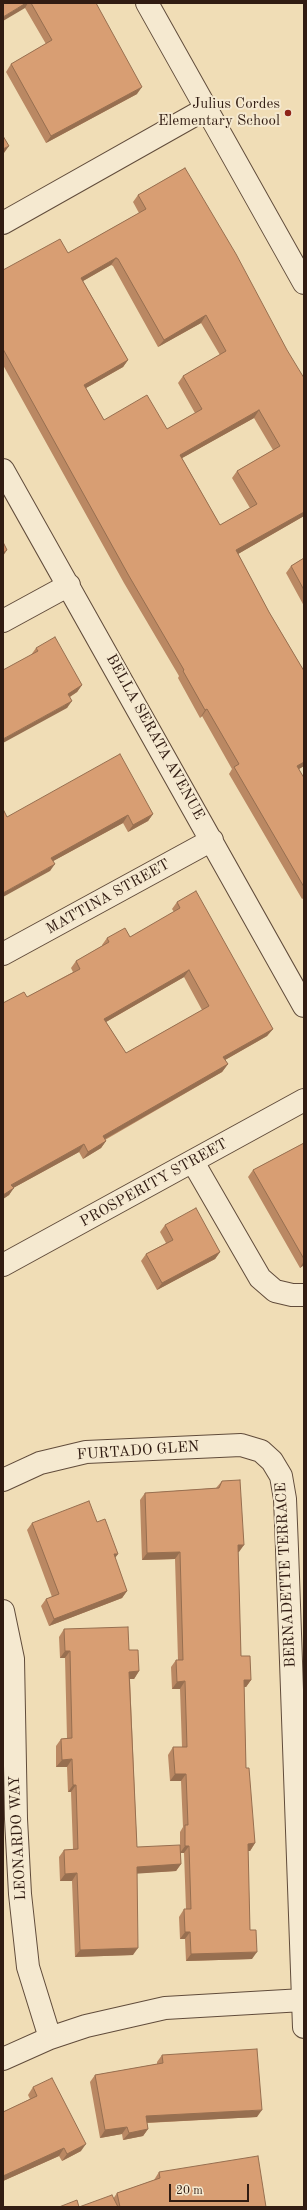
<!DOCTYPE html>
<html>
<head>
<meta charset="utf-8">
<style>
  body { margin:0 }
  #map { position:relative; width:307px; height:2210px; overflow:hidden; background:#f0ddb6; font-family:"Old Standard TT",serif }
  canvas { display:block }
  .frame { position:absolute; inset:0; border:4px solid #311c12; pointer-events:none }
  .scale { position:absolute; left:169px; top:2184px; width:80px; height:18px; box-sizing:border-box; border:2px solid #311c12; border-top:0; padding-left:5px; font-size:12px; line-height:14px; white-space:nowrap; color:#311c12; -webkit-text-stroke:3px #f5e9d0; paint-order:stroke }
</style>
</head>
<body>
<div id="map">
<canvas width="307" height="2210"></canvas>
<div class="frame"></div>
<div class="scale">20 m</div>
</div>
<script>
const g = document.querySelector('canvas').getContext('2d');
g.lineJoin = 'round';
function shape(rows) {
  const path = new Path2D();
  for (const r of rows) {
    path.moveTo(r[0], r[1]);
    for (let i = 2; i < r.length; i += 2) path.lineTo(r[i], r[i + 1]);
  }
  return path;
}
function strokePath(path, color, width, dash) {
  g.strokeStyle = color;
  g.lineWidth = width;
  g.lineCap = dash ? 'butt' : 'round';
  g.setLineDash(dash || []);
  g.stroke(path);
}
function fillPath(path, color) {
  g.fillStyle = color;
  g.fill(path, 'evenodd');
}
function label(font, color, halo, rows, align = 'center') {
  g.font = font + ' "Old Standard TT",serif';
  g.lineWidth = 4;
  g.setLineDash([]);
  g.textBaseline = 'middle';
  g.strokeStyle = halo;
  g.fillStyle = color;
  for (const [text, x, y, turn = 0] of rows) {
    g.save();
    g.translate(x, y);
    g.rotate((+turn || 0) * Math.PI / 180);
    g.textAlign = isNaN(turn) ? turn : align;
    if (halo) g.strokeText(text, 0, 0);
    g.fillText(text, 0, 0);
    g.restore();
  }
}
const minor = shape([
  [147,3,304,283],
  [3,223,207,108],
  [3,470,304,1006],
  [3,621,69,585],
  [3,954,212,840],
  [193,1162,260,1278,275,1291,292,1295,304,1295],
  [3,1265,304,1100],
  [3,1480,40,1463,86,1452,241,1445,261,1451,272,1461,281,1476,285,1499,287,1549,304,2027],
  [3,1611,13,1659,16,1819,20,1894,28,1967,50,2038],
  [3,2059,50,2038,86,2026,165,2008,303,2000]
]);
const wall = shape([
  [3,3,96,3,137,94,46,143,6,72,11,64,46,44,25,8],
  [185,168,304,516,238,554,269,612,304,671,304,766,299,769,304,778,304,898,302,899,229,774,232,769,202,716,200,718,178,678,179,676,124,583,3,365,3,270,68,253,139,213,133,202,138,195],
  [111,265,113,266,158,347,201,323,220,355,183,376,178,383,195,413,167,429,104,420,86,388,123,367,128,360,83,281],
  [254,418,273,450,237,471,232,478,250,508,220,525,182,458],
  [304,558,304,606,286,573,291,566],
  [36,648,82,685,77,692,70,697,67,708,31,655],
  [153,814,148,821,128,832,123,823,53,861,50,871,7,817],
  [177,902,273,1029,267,1036,225,1060,228,1064,222,1072,105,1140,106,1141,101,1148,83,1159,79,1152,13,1188,9,1195,3,1199,3,1003,27,997,73,972,71,968,76,961,102,946,102,945,107,938,130,937,174,912,172,909],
  [184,977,202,1010,126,1053,106,1022],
  [304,1143,304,1265,300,1268,248,1177,253,1170],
  [165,1225,220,1252,215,1259,157,1290,141,1261,146,1254,166,1243,160,1232],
  [222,1481,239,1552,238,1552,241,1656,251,1680,246,1687,244,1687,246,1768,255,1843,250,1851,248,1851,250,1930,252,1959,186,1961,185,1939,180,1939,179,1917,184,1909,186,1909,184,1853,180,1853,181,1864,176,1871,137,1873,133,1955,75,1957,72,1881,60,1881,59,1857,64,1850,73,1849,71,1792,68,1792,67,1767,56,1767,56,1746,61,1739,67,1738,65,1658,60,1658,59,1637,64,1629,129,1650,139,1671,134,1679,130,1679,137,1847,180,1848,180,1832,183,1827,181,1781,170,1781,168,1755,173,1747,182,1747,180,1689,172,1689,171,1667,176,1660,178,1660,175,1559,142,1560,140,1500,145,1493,216,1488],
  [97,1522,115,1559,127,1591,122,1598,49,1626,41,1606,46,1599,52,1597,27,1530,32,1523],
  [162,2055,257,2117,147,2123,148,2129,143,2136,123,2140,122,2134,100,2138,90,2082,95,2075,157,2064,157,2062],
  [33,2087,81,2151,62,2161,59,2156,3,2181,3,2112,30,2099,28,2095],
  [159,2172,266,2207,59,2207,79,2207,113,2199,117,2193,154,2180]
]);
const shadedWall = shape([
  [26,3,28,3,25,8,3,21,3,17],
  [142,87,137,94,46,143,51,136],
  [9,146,4,153,3,153,3,149],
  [116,258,111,265,76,285,81,278],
  [206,315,201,323,158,347,164,340],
  [128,360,123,367,79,392,84,385],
  [259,410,254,418,175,462,180,455],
  [304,512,304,516,231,558,236,550],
  [7,550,3,556,3,553],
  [82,685,77,692,63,701,68,694],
  [72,701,67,708,3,743,3,739],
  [207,709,202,716,200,718,205,710],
  [304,762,304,766,292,773,297,766],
  [153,814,148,821,128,832,133,825],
  [128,815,123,823,46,865,51,858],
  [55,864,50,871,3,897,3,893],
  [189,970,184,977,99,1026,104,1019],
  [273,1029,267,1036,218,1064,223,1057],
  [228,1064,222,1072,98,1143,103,1136],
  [106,1141,101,1148,83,1159,88,1152],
  [84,1144,79,1152,6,1192,11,1185],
  [14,1188,9,1195,3,1199,3,1195],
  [220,1252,215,1259,157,1290,162,1283],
  [304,1261,304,1265,300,1268],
  [238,1545,244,1545,239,1552,233,1553],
  [180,1552,175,1559,142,1560,147,1553],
  [114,1554,118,1554,113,1561],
  [127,1591,122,1598,49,1626,54,1619],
  [65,1651,70,1651,65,1658,60,1658],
  [139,1671,134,1679,124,1679,129,1672],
  [244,1680,251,1680,246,1687,239,1687],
  [185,1681,180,1689,172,1689,177,1682],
  [72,1759,67,1767,56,1767,62,1760],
  [175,1774,186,1774,181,1781,170,1781],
  [73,1785,76,1785,71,1792,68,1792],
  [255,1843,250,1851,243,1851,248,1844],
  [185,1846,189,1846,184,1853,180,1853],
  [181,1864,176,1871,132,1874,137,1867],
  [77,1873,72,1881,60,1881,65,1874],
  [185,1932,190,1932,185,1939,180,1939],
  [138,1948,133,1955,75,1957,80,1950],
  [257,1952,252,1959,186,1961,191,1954],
  [262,2110,257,2117,141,2123,146,2116],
  [127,2127,122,2134,100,2138,105,2130],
  [148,2129,143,2136,123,2140,129,2133],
  [86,2144,81,2151,62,2161,67,2154],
  [64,2148,59,2156,3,2181,3,2176]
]);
const building = shape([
  [3,3,26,3,3,17,3,3],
  [31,3,96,3,142,87,51,136,11,64,52,40,31,3],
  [3,136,9,146,3,149,3,136],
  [185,168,236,254,287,350,304,378,304,512,236,550,269,612,304,671,304,762,297,766,304,778,304,887,234,767,239,764,207,709,205,710,183,671,184,670,129,576,3,349,3,270,60,239,68,253,146,209,138,195,185,168],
  [116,258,118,259,164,340,206,315,226,351,183,376,202,409,167,429,147,395,104,420,84,385,128,360,81,278,116,258],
  [259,410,280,446,237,471,257,504,220,525,180,455,259,410],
  [3,542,7,550,3,553,3,542],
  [304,558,304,590,291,566,304,558],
  [55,637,82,685,68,694,72,701,3,739,3,670,38,651,36,648,55,637],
  [120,754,153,814,133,825,128,815,51,858,55,864,3,893,3,809,7,817,120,754],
  [196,891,273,1029,223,1057,228,1064,103,1136,106,1141,88,1152,84,1144,11,1185,14,1188,3,1195,3,1003,24,992,27,997,80,969,76,961,109,942,107,938,125,928,130,937,180,908,177,902,196,891],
  [189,970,209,1006,126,1053,104,1019,189,970],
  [304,1143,304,1259,253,1170,304,1143],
  [196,1208,220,1252,162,1283,146,1254,173,1240,165,1225,196,1208],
  [240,1480,244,1545,238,1545,241,1656,250,1656,251,1680,244,1680,246,1768,249,1768,255,1843,248,1844,250,1930,256,1930,257,1952,191,1954,190,1932,185,1932,184,1909,191,1909,189,1846,185,1846,185,1825,188,1825,186,1774,175,1774,173,1747,187,1747,185,1681,177,1682,176,1660,183,1660,180,1552,147,1553,145,1493,219,1488,222,1481,240,1480],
  [89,1501,97,1522,105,1519,118,1554,114,1554,127,1591,54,1619,46,1599,59,1594,32,1523,89,1501],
  [128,1627,129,1650,138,1650,139,1671,129,1672,137,1847,180,1845,181,1864,137,1867,138,1948,80,1950,77,1873,65,1874,64,1850,78,1849,76,1785,73,1785,72,1759,62,1760,61,1739,72,1738,70,1651,65,1651,64,1629,128,1627],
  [257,2049,262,2110,146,2116,148,2129,129,2133,127,2127,105,2130,95,2075,163,2063,162,2055,257,2049],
  [52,2078,86,2144,67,2154,64,2148,3,2176,3,2112,37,2096,33,2087,52,2078],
  [258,2156,266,2207,120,2207,117,2193,160,2178,159,2172,258,2156],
  [112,2195,118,2207,59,2207,77,2200,79,2207,112,2195]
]);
const markers = [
  [288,113,4,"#8f2418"]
];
const poiNames = [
  ["Julius Cordes",280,104],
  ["Elementary School",280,121]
];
const streetNames = [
  ["BELLA SERATA AVENUE",155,737,61],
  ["MATTINA STREET",108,897,-29],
  ["PROSPERITY STREET",154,1183,-29],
  ["FURTADO GLEN",138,1451,-4],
  ["BERNADETTE TERRACE",286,1575,-93],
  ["LEONARDO WAY",18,1838,-93]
];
strokePath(minor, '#614c3b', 24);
strokePath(minor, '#f5e9d0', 22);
fillPath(wall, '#ba8863');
fillPath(shadedWall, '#976f50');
fillPath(building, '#d89e73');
strokePath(building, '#976f50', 1);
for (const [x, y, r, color] of markers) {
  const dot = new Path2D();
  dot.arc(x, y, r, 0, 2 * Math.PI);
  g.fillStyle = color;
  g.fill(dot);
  strokePath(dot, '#f5e9d0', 1.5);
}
label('15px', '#311c12', '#f5e9d0', poiNames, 'right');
label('15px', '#311c12', '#f5e9d0', streetNames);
</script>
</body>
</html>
